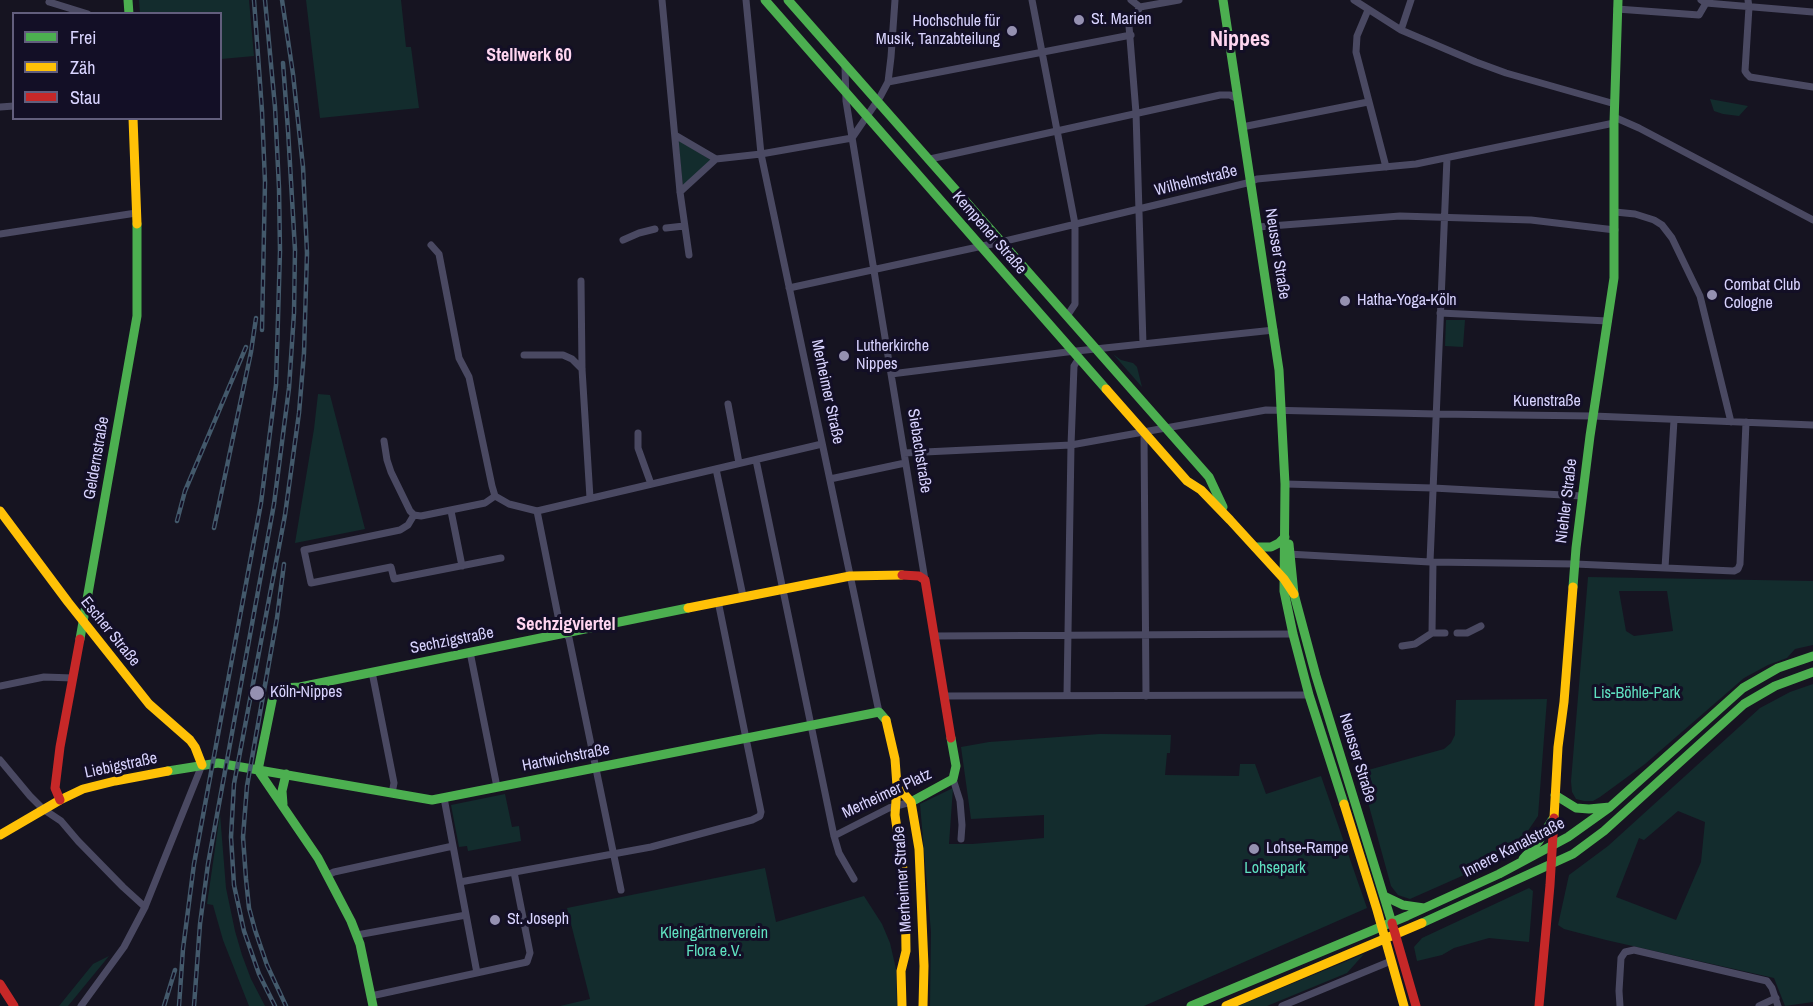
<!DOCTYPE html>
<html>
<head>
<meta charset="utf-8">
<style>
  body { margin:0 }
  #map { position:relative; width:1813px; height:1006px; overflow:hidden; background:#161421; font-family:"Archivo Narrow",sans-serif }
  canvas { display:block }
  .legend { position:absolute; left:12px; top:12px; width:210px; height:108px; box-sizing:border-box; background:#130f26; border:2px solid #625e7d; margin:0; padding:8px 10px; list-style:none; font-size:18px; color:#d9d4ff }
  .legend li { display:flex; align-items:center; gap:12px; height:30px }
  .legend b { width:30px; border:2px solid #625e7d }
</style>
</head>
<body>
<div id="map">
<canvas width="1813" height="1006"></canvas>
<ul class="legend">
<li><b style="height:8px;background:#4caf50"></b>Frei</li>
<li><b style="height:8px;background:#ffc107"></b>Zäh</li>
<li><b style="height:8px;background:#c62828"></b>Stau</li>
</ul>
</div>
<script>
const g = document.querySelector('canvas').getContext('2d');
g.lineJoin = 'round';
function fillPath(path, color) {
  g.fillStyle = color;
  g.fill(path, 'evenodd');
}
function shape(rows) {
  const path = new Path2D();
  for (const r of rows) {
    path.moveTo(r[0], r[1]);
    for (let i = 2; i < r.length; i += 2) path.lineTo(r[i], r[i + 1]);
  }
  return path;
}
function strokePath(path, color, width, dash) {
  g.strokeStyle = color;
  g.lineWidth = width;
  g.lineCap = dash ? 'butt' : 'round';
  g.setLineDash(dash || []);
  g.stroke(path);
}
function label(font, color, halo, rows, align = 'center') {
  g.font = font + ' "Archivo Narrow",sans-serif';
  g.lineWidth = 6;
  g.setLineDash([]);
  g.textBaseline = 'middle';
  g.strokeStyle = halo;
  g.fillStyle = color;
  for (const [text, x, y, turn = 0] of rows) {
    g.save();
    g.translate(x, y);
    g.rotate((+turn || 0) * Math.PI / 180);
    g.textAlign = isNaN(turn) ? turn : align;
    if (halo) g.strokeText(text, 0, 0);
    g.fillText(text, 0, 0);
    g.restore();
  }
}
const green = shape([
  [139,0,249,0,254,56,221,59,220,14,140,13],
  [306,0,401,0,406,47,411,47,419,108,320,118],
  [1710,99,1748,106,1739,116,1723,114,1714,111],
  [678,140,711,160,683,186],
  [1446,320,1465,320,1463,347,1445,346],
  [1113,354,1121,360,1133,363,1137,367,1142,387],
  [318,394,330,395,365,529,295,543,314,429],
  [1588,577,1813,581,1813,645,1795,649,1787,658,1768,665,1744,678,1645,764,1600,797,1593,801,1584,801,1576,799,1572,792,1571,781],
  [1619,591,1667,591,1673,631,1634,636,1626,631],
  [1813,684,1813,1002,1785,1006,1774,978,1606,940,1564,929,1558,925,1569,875,1608,846,1760,708,1790,692],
  [1678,811,1705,822,1701,862,1676,920,1616,897,1639,838,1644,840],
  [1547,699,1538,816,1519,844,1507,856,1410,899,1398,895,1391,886,1361,777,1361,772,1444,749,1451,743,1455,735,1456,700],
  [1100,734,1171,735,1170,753,1167,753,1165,775,1239,776,1240,764,1255,764,1266,794,1321,776,1367,908,1144,1006,930,1006,931,932,920,804,953,788,949,844,972,844,1044,838,1044,815,971,819,961,747,989,742],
  [505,794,512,827,519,826,521,841,468,851,467,846,459,847,451,805],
  [220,814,226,888,235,931,242,955,251,979,265,1006,249,1006,223,940,213,905,207,904],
  [765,868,776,922,864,896,882,924,890,943,896,969,897,1006,560,1006,590,999,567,908],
  [1529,888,1533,891,1529,942,1489,938,1454,948,1442,955,1417,961,1414,947,1422,938],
  [1364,954,1347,973,1267,1006,1238,1006],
  [109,956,68,1006,59,1006,93,964]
]);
const street = shape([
  [50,0,49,2,88,14],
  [662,0,680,192,689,255],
  [746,0,761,154,879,712],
  [1032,0,1075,224,1075,304,1067,316],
  [1131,0,1140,7],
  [1354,0,1401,30,1476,62,1506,73,1615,104],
  [1701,0,1706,3,1813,12],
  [1748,0,1749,7,1745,71,1747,74,1750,77,1813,87],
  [1140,7,1129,26,1136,113,1143,344],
  [1140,7,1179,0],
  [1617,9,1699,15,1706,3],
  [1368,10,1357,36,1356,52,1386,167],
  [1401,30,1411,0],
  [845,67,846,101,925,580],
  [888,82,1131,35],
  [0,107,14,106],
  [1614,117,1639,128,1813,220],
  [1242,127,1368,102],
  [675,135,716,159],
  [716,159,761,154,852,138,880,97,888,82,891,57,895,0],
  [930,159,1220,95,1230,95,1238,99],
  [680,192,716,159],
  [1615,212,1635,214,1654,220,1662,225,1672,238,1700,296,1731,422],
  [1258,227,1400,216,1531,220,1615,230],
  [666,228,684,226],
  [0,234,136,213],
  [623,240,639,233,655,229],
  [431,245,439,254,459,358,469,377,492,486,495,496,509,504,537,511,822,444],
  [581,281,582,369,590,498],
  [789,288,1001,242,1247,183,1257,179,1416,164,1614,123],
  [1440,313,1608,321],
  [524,355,563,355,572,359,582,369],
  [891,374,1067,352,1274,330],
  [728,404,739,463],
  [1144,432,1146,696],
  [638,433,638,448,651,484],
  [384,441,387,460,391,472,410,511,414,515,421,516,485,503,495,496],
  [904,453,1071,445,1266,410,1436,414,1593,416,1813,425],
  [756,460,834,836,839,853,854,879],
  [716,469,743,596],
  [830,479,905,463],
  [1285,484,1433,488,1582,496],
  [451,511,462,566],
  [537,511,560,626,569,638,621,890],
  [414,515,408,525,400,530,304,550,311,583,391,567,394,579,501,558],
  [1288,554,1430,562,1575,564,1734,571,1738,569,1740,564,1746,422],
  [1430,562,1447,158],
  [1665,568,1674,420],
  [1432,633,1445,633],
  [1457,633,1467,633,1481,626],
  [935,636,1293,634],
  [1402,646,1415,644,1432,633,1433,562],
  [470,652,497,787],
  [372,672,394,783,392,793],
  [0,686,44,677,73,678],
  [1067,695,1071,445,1074,366,1079,358],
  [945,696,1309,695],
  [0,760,30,796,43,809,61,821,78,841,123,887,145,907],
  [953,779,960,801,962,825,961,839],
  [444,798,477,973],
  [834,836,889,808,911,802],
  [328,875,334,872,453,846],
  [460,882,651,847,752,820,760,816,761,812,718,601],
  [357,935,466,915],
  [371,996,527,962,530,953,514,872],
  [81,1006,124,947,145,907,202,765],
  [1282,1006,1391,961],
  [1620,1006,1619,991,1621,958,1625,952,1634,950,1767,981,1772,988,1778,1006],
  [1759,1006,1776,998]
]);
const fast = shape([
  [128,0,129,14],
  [765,0,1106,389],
  [788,0,1209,477,1223,507],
  [1223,0,1279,370,1285,484,1284,591,1293,634,1309,695,1344,804],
  [1289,544,1294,594,1316,676,1392,923],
  [1255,547,1271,547,1279,543,1285,537],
  [1573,587,1576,548,1590,436,1614,278,1614,123,1618,0],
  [80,639,137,316,137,224],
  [258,770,273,696,276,690,281,688,300,687,688,608],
  [258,770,318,858,351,921,360,944,373,1006],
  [168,771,218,763,432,800,879,712,886,720],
  [1555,795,1576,808,1589,809,1610,807],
  [911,802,953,779,956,766,951,738],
  [283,804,282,791,286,774],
  [1523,859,1539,841,1552,820],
  [1384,896,1403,905,1424,908],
  [1422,923,1573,854,1604,831,1744,704,1775,686,1813,672],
  [1191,1006,1407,916,1499,874,1568,837,1610,807,1743,688,1778,668,1813,656]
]);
const slow = shape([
  [133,118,137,224],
  [1106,389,1187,481,1201,490,1230,520,1284,579,1294,594],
  [0,511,68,602,149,704,190,740,195,747,202,765],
  [688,608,850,576,902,575],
  [886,720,895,759,897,786,895,815,905,883,906,951,901,971,902,1006],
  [897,786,911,802,919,849,924,966,923,1006],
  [1344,804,1377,910,1404,1006],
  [1554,818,1558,747,1564,702,1573,587],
  [0,835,60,800,83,789,115,781,168,771],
  [1226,1006,1422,923]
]);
const jam = shape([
  [902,575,919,576,925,580,951,738],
  [60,800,55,788,60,747,80,639],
  [1392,923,1416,1006],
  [0,984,14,1006],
  [1539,1006,1550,885,1554,818]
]);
const rail = shape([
  [254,0,262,111,265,182,262,330],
  [177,521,185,491,246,347],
  [214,528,251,352,256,318],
  [284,564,277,618,247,786,243,837,246,879,249,908,255,930,267,965,286,1006],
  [164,1006,175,970],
  [179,1006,183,949,194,864,261,503,276,385,280,251,279,188,275,107,265,0],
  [194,1006,200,924,208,864,274,504,289,388,294,313,295,250,288,130,283,63],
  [275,1006,259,974,244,931,234,885,231,837,234,784,285,515,299,413,304,353,307,253,303,167,293,74,282,0]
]);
const markers = [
  [1079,20,6,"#9591b1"],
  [1012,31,6,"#9591b1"],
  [1712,295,6,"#9591b1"],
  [1345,301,6,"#9591b1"],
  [844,356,6,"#9591b1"],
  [257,693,8,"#9591b1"],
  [1254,849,6,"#9591b1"],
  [495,920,6,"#9591b1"]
];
const poiNames = [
  ["St. Marien",1091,20],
  ["Hochschule für",1000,22,"right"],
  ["Musik, Tanzabteilung",1000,40,"right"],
  ["Combat Club",1724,286],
  ["Cologne",1724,304],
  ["Hatha-Yoga-Köln",1357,301],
  ["Lutherkirche",856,347],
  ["Nippes",856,365],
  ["Köln-Nippes",270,693],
  ["Lohse-Rampe",1266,849],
  ["St. Joseph",507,920]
];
const streetNames = [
  ["Wilhelmstraße",1196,181,-14],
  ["Kempener Straße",989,233,49],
  ["Neusser Straße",1277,254,81],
  ["Merheimer Straße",827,392,78],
  ["Kuenstraße",1547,402],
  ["Siebachstraße",919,451,81],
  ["Geldernstraße",97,458,-80],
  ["Niehler Straße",1567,501,-83],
  ["Escher Straße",110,632,51],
  ["Sechzigstraße",452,641,-11],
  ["Hartwichstraße",566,758,-11],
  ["Neusser Straße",1357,758,73],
  ["Liebigstraße",121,766,-12],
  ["Merheimer Platz",887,794,-25],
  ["Innere Kanalstraße",1514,848,-27],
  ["Merheimer Straße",903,879,-94]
];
const parkNames = [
  ["Lis-Böhle-Park",1637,694],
  ["Lohsepark",1275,869],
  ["Kleingärtnerverein",714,934],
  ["Flora e.V.",714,952]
];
const neighbourhoodNames = [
  ["Stellwerk 60",529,56],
  ["Sechzigviertel",566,625]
];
const districtNames = [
  ["Nippes",1240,40]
];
fillPath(green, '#132c2d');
strokePath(street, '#4a4962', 7);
strokePath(fast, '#4caf50', 9);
strokePath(slow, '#ffc107', 9);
strokePath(jam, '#c62828', 9);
strokePath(rail, '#43596b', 4.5);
strokePath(rail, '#130f26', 2, [7]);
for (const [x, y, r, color] of markers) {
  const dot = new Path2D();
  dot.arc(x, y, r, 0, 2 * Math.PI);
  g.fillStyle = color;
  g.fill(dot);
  strokePath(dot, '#130f26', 2);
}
label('16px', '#d9d4ff', '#130f26', poiNames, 'left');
label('16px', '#d9d4ff', '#130f26', streetNames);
label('16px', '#5fe0c0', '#130f26', parkNames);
label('bold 18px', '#ffd6f0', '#130f26', neighbourhoodNames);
label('bold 22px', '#ffd6f0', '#130f26', districtNames);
</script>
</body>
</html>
